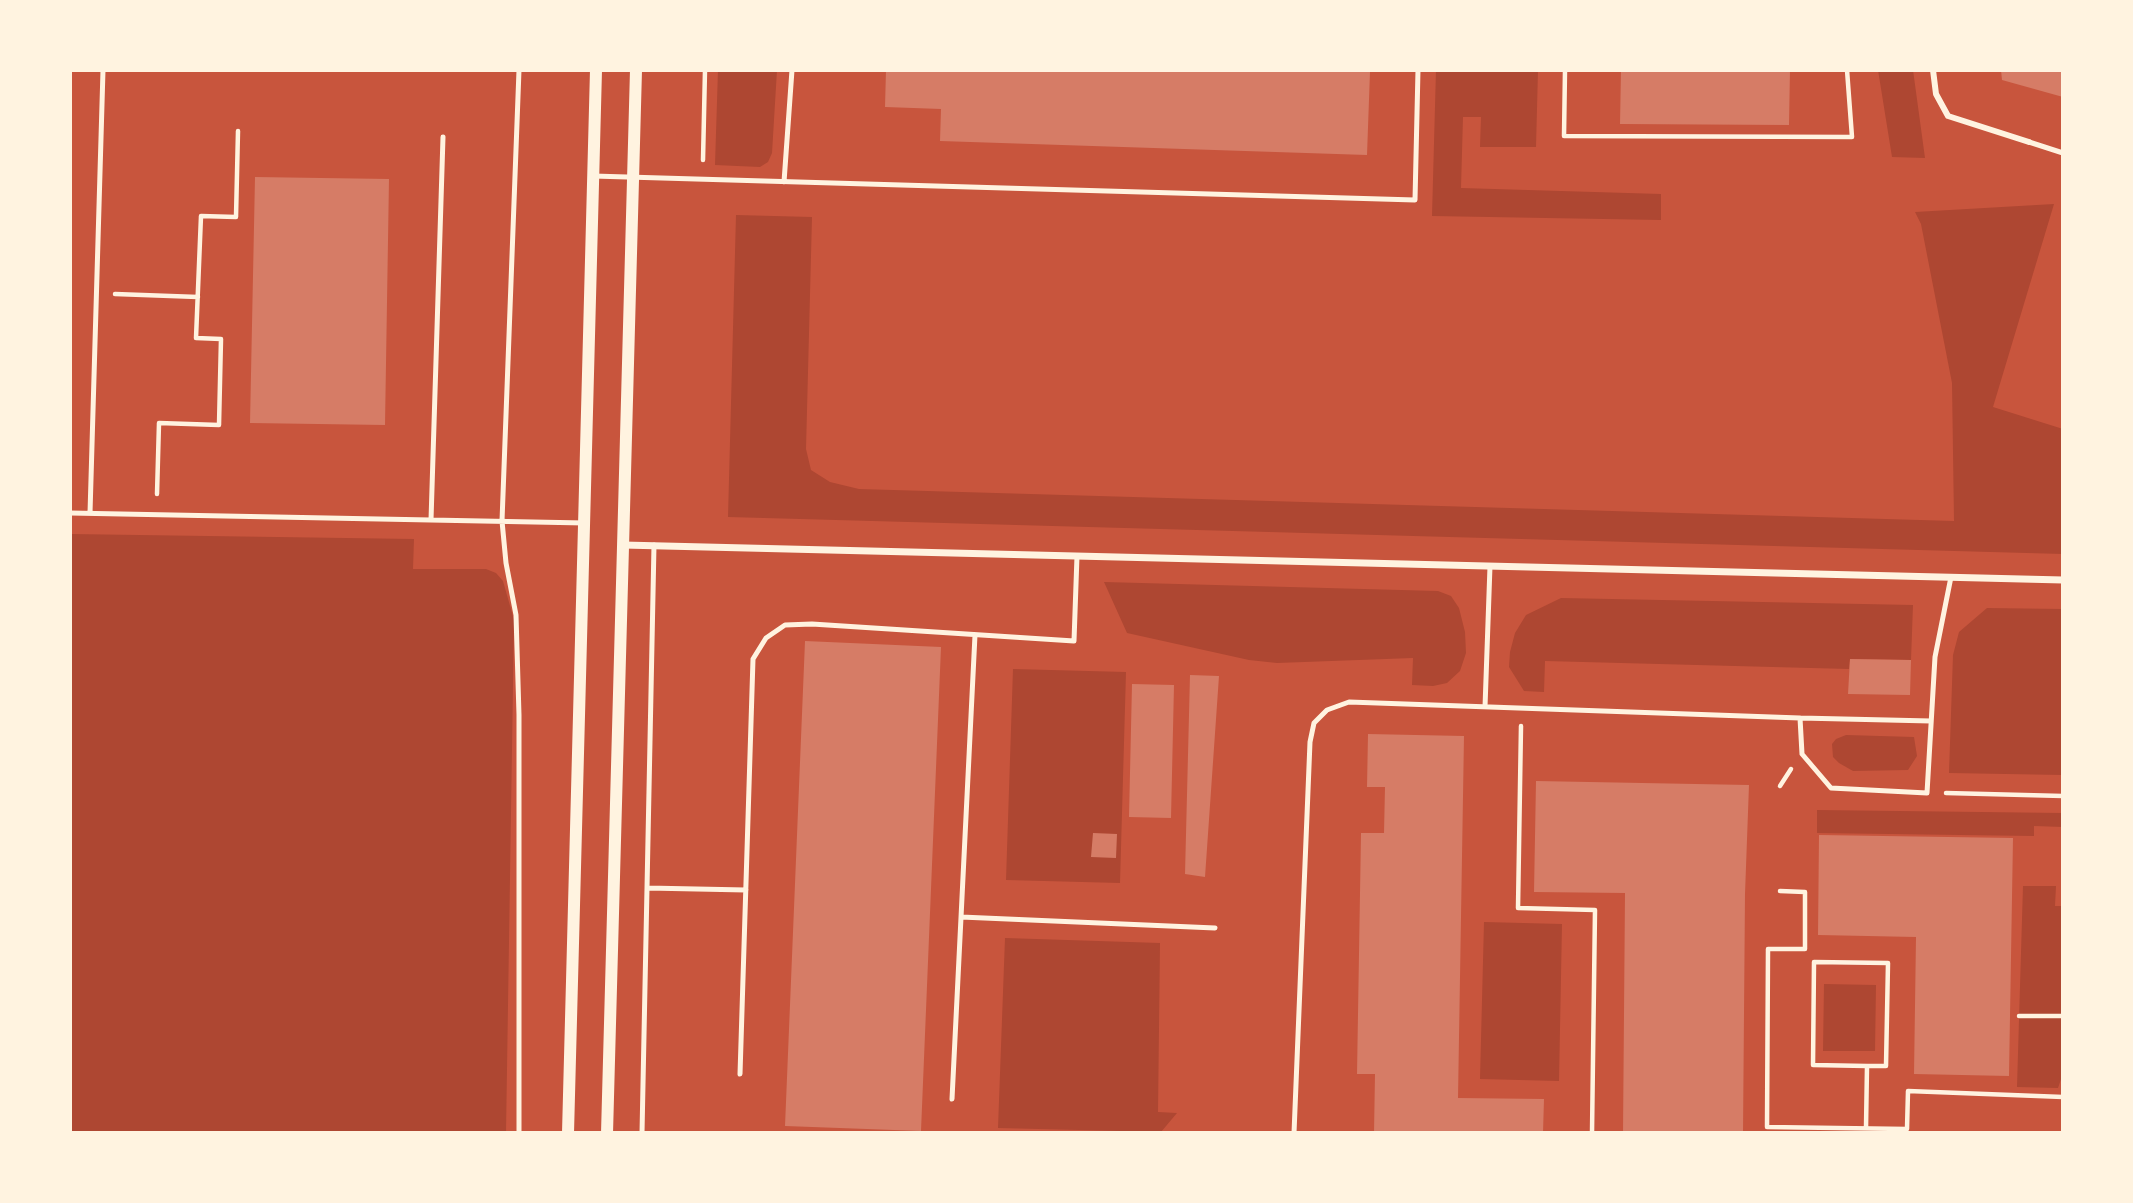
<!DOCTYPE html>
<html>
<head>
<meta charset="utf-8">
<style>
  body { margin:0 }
  #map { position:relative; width:2133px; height:1203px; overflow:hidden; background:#c8553d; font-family:Ubuntu,sans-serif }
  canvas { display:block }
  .frame { position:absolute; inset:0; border:72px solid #fff3e0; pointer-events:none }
</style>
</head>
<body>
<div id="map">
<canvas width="2133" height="1203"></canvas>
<div class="frame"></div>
</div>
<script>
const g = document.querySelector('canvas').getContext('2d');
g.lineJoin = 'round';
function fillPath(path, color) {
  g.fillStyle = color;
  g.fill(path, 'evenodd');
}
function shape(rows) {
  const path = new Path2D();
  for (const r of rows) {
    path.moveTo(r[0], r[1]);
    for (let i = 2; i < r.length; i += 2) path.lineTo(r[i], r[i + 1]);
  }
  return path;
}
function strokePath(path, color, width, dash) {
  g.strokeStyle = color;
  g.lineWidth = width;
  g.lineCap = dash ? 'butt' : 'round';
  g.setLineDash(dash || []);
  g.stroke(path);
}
const green = shape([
  [718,70,777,70,772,153,768,162,760,167,715,165],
  [1436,70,1538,70,1536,147,1480,147,1481,117,1463,117,1461,188,1661,194,1661,220,1432,216],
  [1878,70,1913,70,1925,158,1892,157],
  [2054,204,1993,407,2063,429,2063,554,728,517,736,215,812,217,806,449,811,470,830,482,859,489,1954,521,1952,383,1921,224,1915,212],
  [70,534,414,539,413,569,486,569,496,573,503,581,514,620,506,1133,70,1133],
  [1104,582,1438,591,1451,596,1459,608,1465,632,1466,653,1460,671,1447,683,1433,686,1412,685,1413,658,1277,663,1249,660,1127,633],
  [1561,598,1913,605,1911,660,1850,659,1849,669,1545,661,1544,692,1524,691,1509,667,1510,652,1515,633,1526,615],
  [1987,608,2063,609,2063,775,1949,773,1953,655,1959,632],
  [1013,669,1126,672,1120,883,1006,880],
  [1846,735,1914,737,1917,756,1908,770,1853,771,1839,763,1833,757,1832,744,1836,739],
  [1817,810,2063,813,2063,827,2034,826,2034,836,1817,833],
  [2023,886,2056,886,2055,906,2063,906,2063,1073,2058,1088,2017,1087],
  [1484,922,1562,924,1559,1081,1480,1079],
  [1005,938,1160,943,1158,1112,1177,1113,1161,1132,998,1128],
  [1824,984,1876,985,1875,1051,1823,1051]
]);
const building = shape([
  [886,70,1312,70,1370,72,1367,155,940,141,941,109,885,107],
  [1621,70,1790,70,1789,125,1620,124],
  [2001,70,2063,70,2063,97,2002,80],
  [255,177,389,179,385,425,250,423],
  [805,641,941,647,921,1131,785,1126],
  [1850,659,1911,660,1910,695,1848,694],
  [1190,675,1219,676,1205,877,1185,874],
  [1132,684,1174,685,1171,818,1129,817],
  [1368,734,1464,736,1458,1098,1544,1099,1543,1133,1374,1133,1375,1074,1357,1074,1361,833,1384,833,1385,787,1367,787],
  [1536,781,1749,785,1745,894,1743,1133,1623,1133,1625,893,1534,892],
  [1093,833,1117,834,1116,858,1091,857],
  [1819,835,2013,838,2009,1076,1914,1074,1916,937,1818,935]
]);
const path = shape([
  [1565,70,1564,136,1852,137,1847,70],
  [703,160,705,70],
  [115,294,198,297],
  [157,494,159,423,219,425,221,339,196,338,201,216,236,217,238,131],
  [1521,726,1518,908,1595,910,1592,1133],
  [1780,786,1791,769],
  [1946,793,2063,796],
  [1780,891,1805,892,1805,949,1768,949,1767,1127,1907,1129,1908,1091,2063,1097],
  [2019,1016,2063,1016],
  [1866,1128,1867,1066,1886,1066,1888,963,1814,962,1813,1065,1867,1066]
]);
const service = shape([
  [2029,142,2063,153],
  [593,176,1415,200,1418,70],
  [784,182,792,70],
  [70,513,585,523],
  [90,513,103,70],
  [431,520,443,137],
  [1485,707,1490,566],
  [1931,721,1800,718,1802,754,1831,788,1927,793,1935,657,1951,577],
  [647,888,746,890],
  [961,917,1215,928],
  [740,1074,753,659,766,638,785,625,812,624,1074,641,1077,556],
  [952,1099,975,635],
  [519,1133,519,715,516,615,506,563,502,521,519,70],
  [642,1133,654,545],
  [1294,1133,1310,742,1314,723,1327,710,1349,702,1800,718]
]);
const pedestrian = shape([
  [1933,70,1936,94,1948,116,2029,142]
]);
const minor = shape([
  [623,545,2063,580]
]);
const tertiary = shape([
  [568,1133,596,70],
  [607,1133,636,70]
]);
fillPath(green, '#ae4732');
fillPath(building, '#d67c66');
strokePath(path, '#fff3e0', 4.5);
strokePath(service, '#fff3e0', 5);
strokePath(pedestrian, '#fff3e0', 6);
strokePath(minor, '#fff3e0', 7);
strokePath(tertiary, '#fff3e0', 12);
</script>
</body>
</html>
